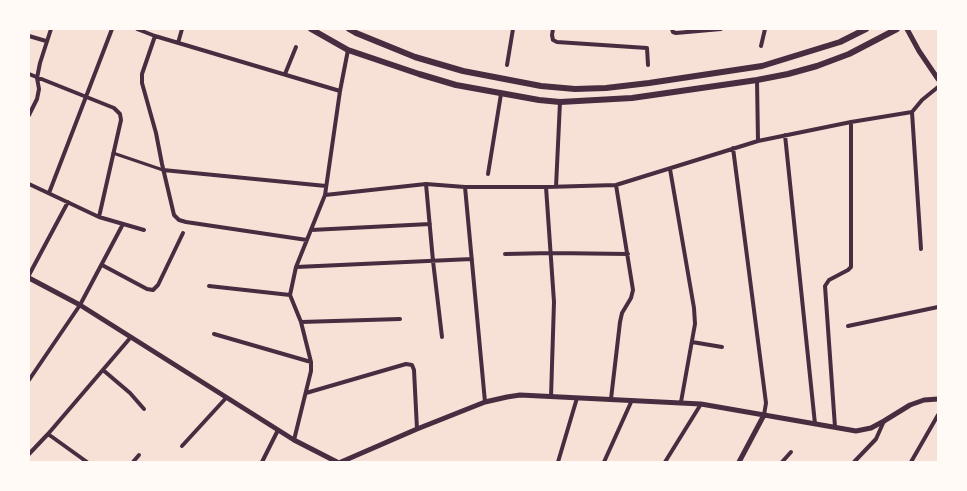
<!DOCTYPE html>
<html>
<head>
<meta charset="utf-8">
<style>
  body { margin:0 }
  #map { position:relative; width:967px; height:491px; overflow:hidden; background:#f7e1d7; font-family:"DejaVu Sans",sans-serif }
  canvas { display:block }
  .frame { position:absolute; inset:0; border:30px solid #fffaf5; pointer-events:none }
</style>
</head>
<body>
<div id="map">
<canvas width="967" height="491"></canvas>
<div class="frame"></div>
</div>
<script>
const g = document.querySelector('canvas').getContext('2d');
g.lineJoin = 'round';
function shape(rows) {
  const path = new Path2D();
  for (const r of rows) {
    path.moveTo(r[0], r[1]);
    for (let i = 2; i < r.length; i += 2) path.lineTo(r[i], r[i + 1]);
  }
  return path;
}
function strokePath(path, color, width, dash) {
  g.strokeStyle = color;
  g.lineWidth = width;
  g.lineCap = dash ? 'butt' : 'round';
  g.setLineDash(dash || []);
  g.stroke(path);
}
const pedestrian = shape([
  [113,153,163,170]
]);
const minor = shape([
  [137,29,155,36,340,91],
  [553,29,552,35,553,40,557,42,647,48,648,65],
  [672,29,673,32,676,33,721,29],
  [29,36,46,41],
  [155,36,142,74,142,83,156,133,162,164,174,215,179,220,186,222,307,240],
  [178,43,182,29],
  [761,46,765,29],
  [507,65,513,29],
  [29,74,114,108,120,114,121,120,99,217],
  [285,74,296,47],
  [757,80,758,141],
  [912,112,921,249],
  [29,115,37,99,39,89,37,78,40,63,51,29],
  [785,135,815,424],
  [733,148,766,403,764,415],
  [670,169,694,308,695,324,681,402],
  [163,170,326,186],
  [488,174,501,94],
  [29,184,99,217,144,230],
  [426,184,433,261,442,337],
  [465,187,485,402],
  [546,187,554,302,551,397],
  [556,187,560,102],
  [49,193,112,29],
  [325,195,426,184,465,187,546,187,616,185,758,141,851,122,912,112,922,100,938,87],
  [311,230,430,224],
  [505,254,552,253,628,254],
  [102,265,147,289,153,290,158,285,183,233],
  [296,267,472,259],
  [29,275,68,202],
  [209,286,290,295],
  [301,322,400,319],
  [848,326,938,307],
  [214,334,311,362],
  [692,342,722,347],
  [103,370,130,393,144,409],
  [29,380,80,305,123,224],
  [306,393,406,364,412,365,414,370,417,429],
  [611,399,620,322,622,313,631,298,633,290,616,185],
  [835,427,825,286,829,280,848,270,851,267,851,122],
  [48,434,87,462],
  [294,440,311,371,311,362,301,322,290,295,296,267,325,195,340,91,348,50],
  [182,446,226,398],
  [29,454,48,434,131,337],
  [133,462,139,455],
  [262,462,278,430],
  [558,462,577,398],
  [604,462,632,400],
  [665,462,701,404],
  [782,462,791,452],
  [854,462,876,439,884,421],
  [911,462,938,415]
]);
const tertiary = shape([
  [907,29,919,51,938,79],
  [29,278,80,305,294,440,337,462],
  [341,462,417,429,485,402,507,397,520,395,701,404,856,431,871,428,884,421,910,405,924,400,938,399],
  [739,462,764,415]
]);
const primary = shape([
  [311,29,348,50,419,74,456,85,539,100,560,102,632,98,757,80,788,74,817,66,849,54,897,29],
  [349,29,356,33,415,57,463,71,541,86,575,89,606,88,649,83,762,66,840,42,866,29]
]);
strokePath(pedestrian, '#4a2c40', 3);
strokePath(minor, '#4a2c40', 4);
strokePath(tertiary, '#4a2c40', 5);
strokePath(primary, '#4a2c40', 6);
</script>
</body>
</html>
